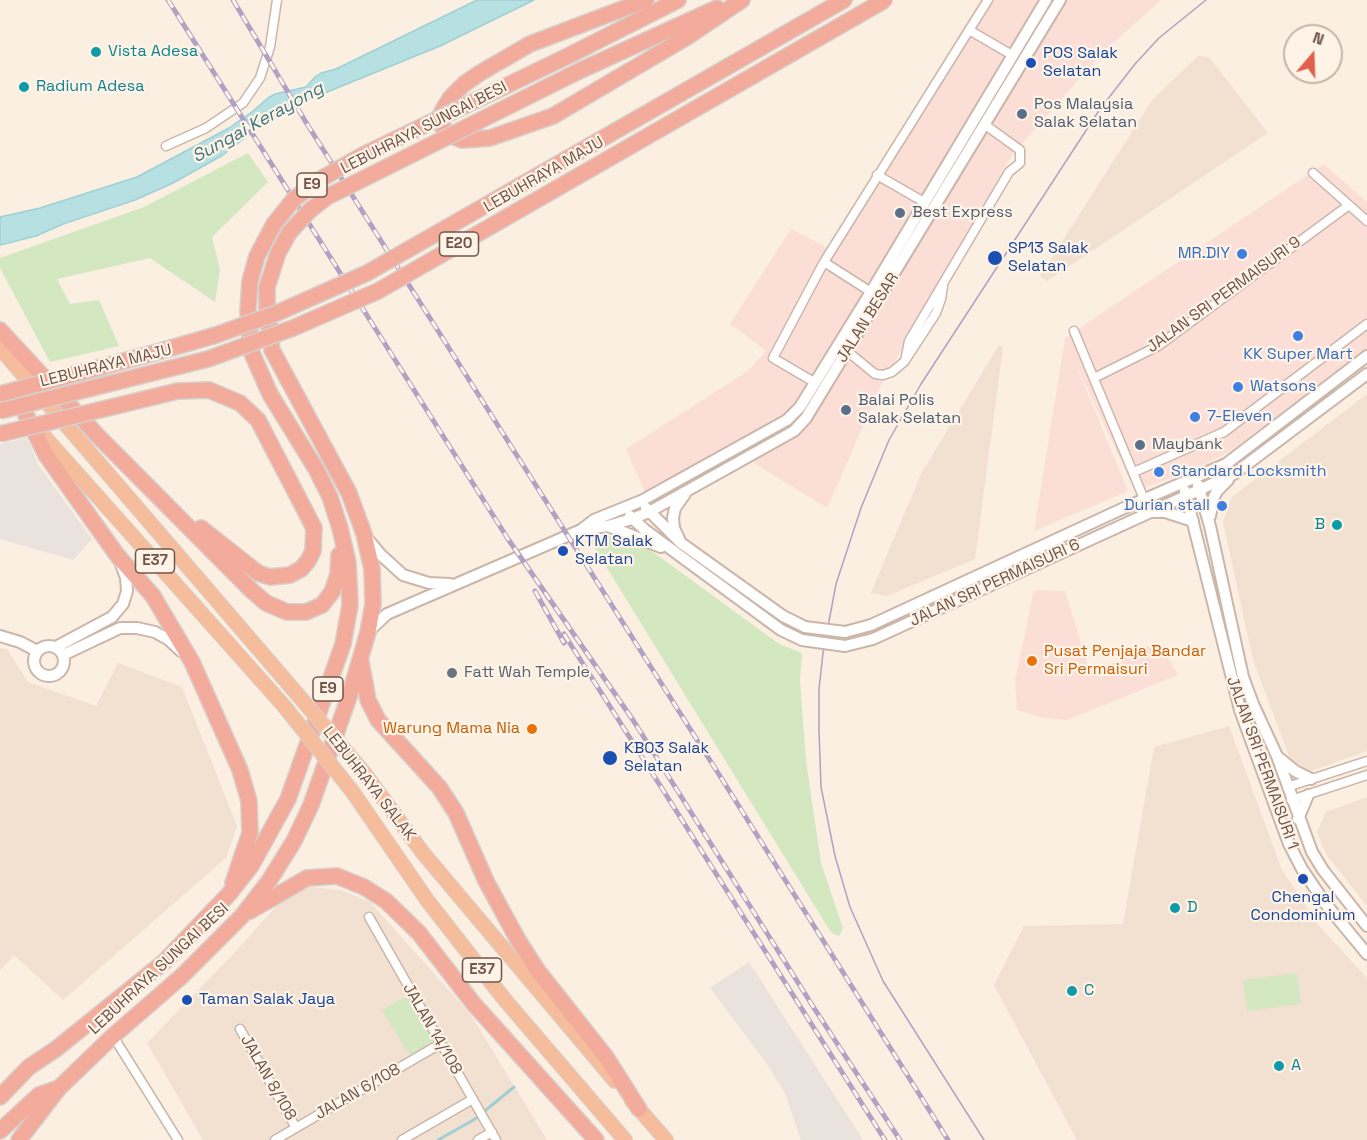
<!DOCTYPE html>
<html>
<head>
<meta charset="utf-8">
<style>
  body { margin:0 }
  #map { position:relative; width:1367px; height:1140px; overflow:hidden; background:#fbefe2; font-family:"Space Grotesk",sans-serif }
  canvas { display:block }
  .north { position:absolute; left:1283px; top:24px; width:60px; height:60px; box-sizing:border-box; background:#fef3e7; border:2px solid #c6b4a8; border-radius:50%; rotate:19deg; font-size:16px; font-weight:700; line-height:24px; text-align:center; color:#71554a }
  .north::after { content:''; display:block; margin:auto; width:21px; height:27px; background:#e0614b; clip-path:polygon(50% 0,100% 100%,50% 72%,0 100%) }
</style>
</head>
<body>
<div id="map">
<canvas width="1367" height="1140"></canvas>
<div class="north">N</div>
</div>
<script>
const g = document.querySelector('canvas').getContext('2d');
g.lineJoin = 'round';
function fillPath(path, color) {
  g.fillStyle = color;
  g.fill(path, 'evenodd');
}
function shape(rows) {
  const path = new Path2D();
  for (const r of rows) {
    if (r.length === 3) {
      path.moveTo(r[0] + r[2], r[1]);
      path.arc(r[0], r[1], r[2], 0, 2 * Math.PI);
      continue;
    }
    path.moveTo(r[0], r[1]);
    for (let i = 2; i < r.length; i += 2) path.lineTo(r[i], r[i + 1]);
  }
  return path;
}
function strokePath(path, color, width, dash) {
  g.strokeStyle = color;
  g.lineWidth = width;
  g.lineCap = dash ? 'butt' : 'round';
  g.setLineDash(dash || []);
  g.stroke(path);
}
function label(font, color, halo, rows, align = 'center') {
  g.font = font + ' "Space Grotesk",sans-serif';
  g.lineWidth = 4.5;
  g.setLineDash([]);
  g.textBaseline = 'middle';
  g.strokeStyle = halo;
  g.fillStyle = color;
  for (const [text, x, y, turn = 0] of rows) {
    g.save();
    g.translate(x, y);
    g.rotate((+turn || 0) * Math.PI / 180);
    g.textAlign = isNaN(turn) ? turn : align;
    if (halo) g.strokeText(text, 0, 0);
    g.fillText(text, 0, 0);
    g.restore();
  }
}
const residential = shape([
  [1198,56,1209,57,1268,133,1047,281,1040,276,1153,99],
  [999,345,1003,347,975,559,887,596,871,593,921,474],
  [1367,394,1367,751,1311,771,1291,761,1253,660,1223,522,1232,497],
  [0,648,7,649,28,682,96,706,118,663,182,687,237,826,226,858,63,1000,14,955,0,970],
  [1229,726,1282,870,1320,927,1367,978,1367,1140,1077,1140,994,985,1024,926,1123,924,1154,747],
  [1367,797,1367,906,1326,854,1317,832,1326,812],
  [308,887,341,890,370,902,471,1015,547,1140,203,1140,147,1043,239,948,277,905]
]);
const commercial = shape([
  [980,0,1161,0,1103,52,1012,155,976,222,881,385,827,508,757,465,737,445,646,494,626,449,748,371,766,351,730,324,791,229,828,248],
  [1324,164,1367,202,1367,348,1229,452,1196,469,1135,491,1075,362,1128,491,1034,531,1065,338],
  [1034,590,1065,591,1087,663,1095,667,1117,662,1156,642,1160,644,1178,675,1067,720,1044,718,1017,710,1015,681]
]);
const industrial = shape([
  [27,438,39,466,92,539,73,560,0,539,0,444],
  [749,962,863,1140,801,1140,785,1093,767,1064,710,988]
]);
const green = shape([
  [248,153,268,182,212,237,220,270,215,302,150,258,57,279,70,304,99,300,119,346,50,362,0,268,0,258,144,207],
  [613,536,624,537,649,549,779,644,802,653,800,681,806,761,821,863,843,928,839,936,832,933,827,926,588,537],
  [1297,973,1301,1004,1247,1011,1243,980],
  [407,996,435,1043,411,1057,382,1010]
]);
const water = shape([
  [477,0,534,0,440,46,310,99,259,127,223,155,173,183,135,200,63,224,36,236,0,245,0,217,40,208,137,177,229,128,253,111,268,98,275,94,306,87,315,77,321,73,336,69,477,0]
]);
const stream = shape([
  [438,1140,475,1119,514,1087]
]);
const minor = shape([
  [969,30,1012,55],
  [166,146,206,128,243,103,260,78,270,47,277,0],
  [1313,173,1367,221],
  [877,175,924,202],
  [824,262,871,292],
  [1074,331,1144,499],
  [847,351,875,374,883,375,892,372,905,361,909,341,1009,172,1020,163,1020,150,984,124],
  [906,359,936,313,941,299,943,286],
  [1094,378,1158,346,1349,205],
  [814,382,773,358,824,262,988,0],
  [1134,472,1224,432,1367,324],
  [1287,787,1367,761],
  [1291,800,1367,775],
  [369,917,496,1140],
  [240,1029,296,1128],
  [113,1036,178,1140],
  [275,1140,440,1044],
  [402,1140,473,1099],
  [478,1140,492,1132]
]);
const tertiary = shape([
  [1198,485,1210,526,1243,677,1253,704,1277,756,1312,852,1323,870,1367,926],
  [1185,491,1240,710,1289,844,1302,869,1325,903,1367,954],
  [646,508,681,543,783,616,805,627],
  [1153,512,1165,512,1193,521],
  [630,516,645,530,781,630,802,640],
  [1210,516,1214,497,1217,491,1228,480],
  [608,526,661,547],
  [581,530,608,526,632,519,649,512,794,431,806,418,1060,0],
  [366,537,381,555,403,575,429,583,450,584],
  [679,539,674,528,673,518,675,508,685,494],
  [368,632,387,614,581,530,594,520,641,501,787,420,800,407,871,292,1046,0],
  [845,632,871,625,1124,508,1226,464,1367,356],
  [0,636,20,642,37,651],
  [49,661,15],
  [845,646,873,639,1234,474,1367,374],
  [56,647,112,617,123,604,127,591,126,578,121,564],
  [63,655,120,628,137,628,155,632,169,640,181,651],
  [1279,758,1295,771,1311,779],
  [1298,819,1308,795]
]);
const trunk = shape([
  [0,348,298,695],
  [34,425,284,706],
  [365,774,423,853,615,1081],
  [352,791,427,900,505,1000,625,1140],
  [632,1101,666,1140]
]);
const motorway = shape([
  [646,0,530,44,480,73,464,84,451,97,444,108,440,116,445,133,462,140,490,138,553,116,687,37,742,0],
  [572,54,678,0],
  [579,71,717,8],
  [467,216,844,0],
  [0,330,98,436,250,589,266,603,287,612,306,612,322,605,332,592,338,574,339,555],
  [26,415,46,455,117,555,153,596,192,662,240,770,249,801,250,833,233,883],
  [201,528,258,573,270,577,290,575,301,569,308,561,313,551],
  [361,662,368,700,378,720,439,787,456,813,486,881,518,940,538,971,606,1057,639,1109],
  [250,911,307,878,337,876,364,887,386,901,419,933,473,1003,596,1140],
  [0,1097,29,1067,56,1049,164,962,229,894,251,866,288,799,343,644,350,605,348,563,340,528,330,497,316,469,270,394,251,351,248,311,250,281],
  [0,1131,39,1095,59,1088,113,1036,182,976,242,916,269,881,294,841,311,805,350,694,368,632,373,604,372,569,364,534,349,493,272,350,267,307,267,287],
  [19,1140,59,1088]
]);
const tram = shape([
  [984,1140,883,981,850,907,835,856,821,787,819,730,819,689,823,653,836,584,861,508,889,440,921,384,1100,109,1135,64,1159,38,1206,0]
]);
const rail = shape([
  [168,0,508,539,633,720,814,1008,900,1140],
  [233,0,307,124,725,784,948,1140],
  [535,591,564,643],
  [564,634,885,1140]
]);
const tertiaryBridge = shape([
  [805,627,845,632],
  [802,640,845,646]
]);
const trunkBridge = shape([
  [298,695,365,774],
  [284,706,352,791]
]);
const motorwayBridge = shape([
  [250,281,257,256,274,224,294,199,319,180,363,155,572,54],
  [267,287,278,253,289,233,309,211,327,197,579,71],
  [0,394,154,353,216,335,277,313,367,273,467,216],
  [0,411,208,359,293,328,378,291,885,0],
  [0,434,178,391,209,390,240,403,258,420,314,528,313,551]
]);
const markers = [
  [96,52,6,"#0f9aa8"],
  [1031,63,6,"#1a4fb4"],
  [24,87,6,"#0f9aa8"],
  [1022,114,6,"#5c6f8a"],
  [900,213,6,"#5c6f8a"],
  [1242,254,6,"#3f7fe0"],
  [995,258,8,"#1a4fb4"],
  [1298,336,6,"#3f7fe0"],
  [1238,387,6,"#3f7fe0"],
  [846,410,6,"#5c6f8a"],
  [1195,417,6,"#3f7fe0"],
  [1140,445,6,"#5c6f8a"],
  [1159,472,6,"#3f7fe0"],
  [1222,506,6,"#3f7fe0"],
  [1337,525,6,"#0f9aa8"],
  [563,551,6,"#1a4fb4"],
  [1032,661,6,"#e8710a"],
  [452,673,6,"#6b7280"],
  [532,729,6,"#e8710a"],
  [610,758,8,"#1a4fb4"],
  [1303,879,6,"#1a4fb4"],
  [1175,908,6,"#0f9aa8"],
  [1072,991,6,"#0f9aa8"],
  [187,1000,6,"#1a4fb4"],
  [1279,1066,6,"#0f9aa8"]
];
const shields = [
  [312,185,30],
  [459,244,39],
  [155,561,39],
  [328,689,30],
  [482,970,39]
];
const shieldNames = [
  ["E9",312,185],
  ["E20",459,244],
  ["E37",155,561],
  ["E9",328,689],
  ["E37",482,970]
];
const cultureNames = [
  ["Vista Adesa",108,52],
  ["Radium Adesa",36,87],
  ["B",1325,525,"right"],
  ["D",1187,908],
  ["C",1084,991],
  ["A",1291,1066]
];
const transitNames = [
  ["POS Salak",1043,54],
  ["Selatan",1043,72],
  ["SP13 Salak",1008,249],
  ["Selatan",1008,267],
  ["KTM Salak",575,542],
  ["Selatan",575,560],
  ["KB03 Salak",624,749],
  ["Selatan",624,767],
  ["Chengal",1303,898,"center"],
  ["Condominium",1303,916,"center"],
  ["Taman Salak Jaya",199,1000]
];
const serviceNames = [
  ["Pos Malaysia",1034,105],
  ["Salak Selatan",1034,123],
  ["Best Express",912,213],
  ["Balai Polis",858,401],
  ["Salak Selatan",858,419],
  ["Maybank",1152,445]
];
const streetNames = [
  ["LEBUHRAYA SUNGAI BESI",424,128,-27],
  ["LEBUHRAYA MAJU",544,175,-30],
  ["JALAN SRI PERMAISURI 9",1224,295,-36],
  ["JALAN BESAR",868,318,-58],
  ["LEBUHRAYA MAJU",106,366,-14],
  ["JALAN SRI PERMAISURI 6",995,583,-25],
  ["JALAN SRI PERMAISURI 1",1262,763,70],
  ["LEBUHRAYA SALAK",369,784,52],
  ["LEBUHRAYA SUNGAI BESI",159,969,-43],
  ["JALAN 14/108",432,1029,60],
  ["JALAN 8/108",268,1078,60],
  ["JALAN 6/108",358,1092,-30]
];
const shopNames = [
  ["MR.DIY",1230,254,"right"],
  ["KK Super Mart",1298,355,"center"],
  ["Watsons",1250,387],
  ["7-Eleven",1207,417],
  ["Standard Locksmith",1171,472],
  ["Durian stall",1210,506,"right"]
];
const foodNames = [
  ["Pusat Penjaja Bandar",1044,652],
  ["Sri Permaisuri",1044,670],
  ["Warung Mama Nia",520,729,"right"]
];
const worshipNames = [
  ["Fatt Wah Temple",464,673]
];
const waterNames = [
  ["Sungai Kerayong",258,123,-29]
];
fillPath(residential, '#f2e0d0');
fillPath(commercial, '#fbded6');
fillPath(industrial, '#eae2dd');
fillPath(green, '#d3e7c1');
fillPath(water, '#b7e0e3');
strokePath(water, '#9ed0d4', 1.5);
strokePath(stream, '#9ed0d4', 3);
strokePath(minor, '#cbb6a9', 11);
strokePath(tertiary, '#cbb6a9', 14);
strokePath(trunk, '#d7cfcc', 16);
strokePath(motorway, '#d7cfcc', 18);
strokePath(minor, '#fff', 8);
strokePath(tertiary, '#fff', 10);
strokePath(trunk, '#f5bd9c', 14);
strokePath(motorway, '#f3ab9b', 15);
strokePath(tram, '#b1a1c3', 1.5);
strokePath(rail, '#b1a1c3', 5);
strokePath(rail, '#fef3e7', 3, [9]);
strokePath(tertiaryBridge, '#cbb6a9', 14, []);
strokePath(trunkBridge, '#d7cfcc', 16, []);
strokePath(motorwayBridge, '#d7cfcc', 18, []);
strokePath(tertiaryBridge, '#fff', 10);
strokePath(trunkBridge, '#f5bd9c', 14);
strokePath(motorwayBridge, '#f3ab9b', 15);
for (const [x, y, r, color] of markers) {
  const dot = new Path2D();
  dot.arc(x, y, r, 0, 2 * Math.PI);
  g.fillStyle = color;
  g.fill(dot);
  strokePath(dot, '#fef3e7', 2);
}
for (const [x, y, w] of shields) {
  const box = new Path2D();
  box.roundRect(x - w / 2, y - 12, w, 24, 4.5);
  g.fillStyle = '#fef3e7';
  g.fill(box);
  strokePath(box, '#71554a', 1.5);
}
label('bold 15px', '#71554a', null, shieldNames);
label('16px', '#0d838f', '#fef3e7', cultureNames, 'left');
label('16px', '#164399', '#fef3e7', transitNames, 'left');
label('16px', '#4e5e75', '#fef3e7', serviceNames, 'left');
label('16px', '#71554a', '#fef3e7', streetNames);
label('16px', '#366cbe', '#fef3e7', shopNames, 'left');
label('16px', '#c56008', '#fef3e7', foodNames, 'left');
label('16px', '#5b616d', '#fef3e7', worshipNames, 'left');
label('italic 18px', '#41777d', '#fef3e7', waterNames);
</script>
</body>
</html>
